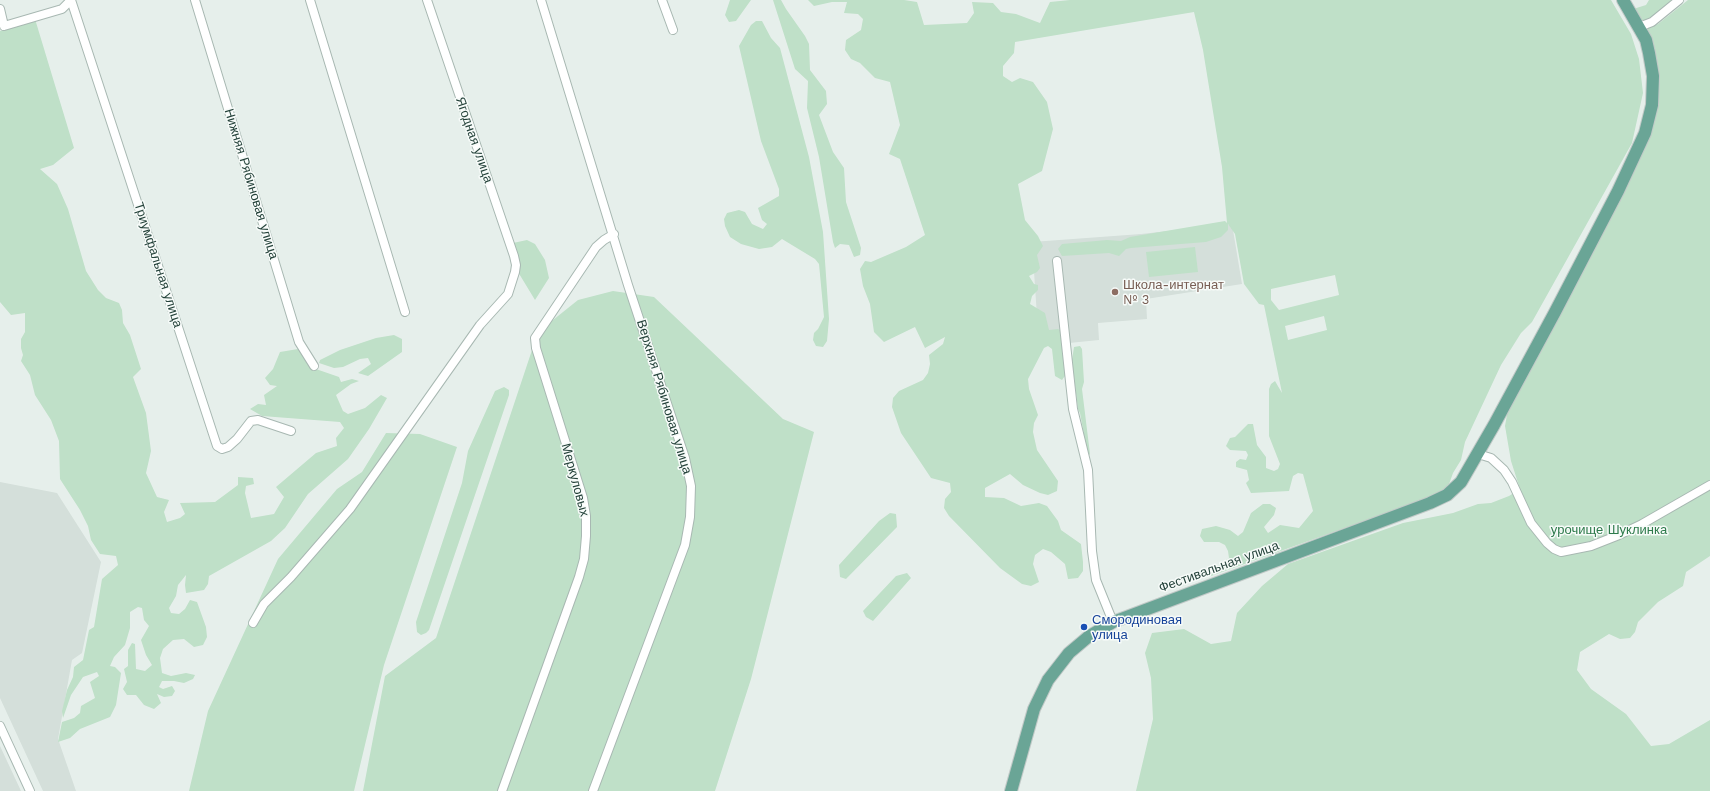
<!DOCTYPE html>
<html>
<head>
<meta charset="utf-8">
<style>
  body { margin:0 }
  canvas { display:block; background:#e6efeb }
</style>
</head>
<body>
<canvas width="1710" height="791"></canvas>
<script>
const g = document.querySelector('canvas').getContext('2d');
g.lineJoin = 'round';
function fillPath(path, color) {
  g.fillStyle = color;
  g.fill(path, 'evenodd');
}
function shape(rows) {
  const path = new Path2D();
  for (const r of rows) {
    path.moveTo(r[0], r[1]);
    for (let i = 2; i < r.length; i += 2) path.lineTo(r[i], r[i + 1]);
  }
  return path;
}
function strokePath(path, color, width, dash) {
  g.strokeStyle = color;
  g.lineWidth = width;
  g.lineCap = dash ? 'butt' : 'round';
  g.setLineDash(dash || []);
  g.stroke(path);
}
function label(font, color, halo, rows, align = 'center') {
  g.font = font + ' "Work Sans",sans-serif';
  g.lineWidth = 3;
  g.setLineDash([]);
  g.textBaseline = 'middle';
  g.strokeStyle = halo;
  g.fillStyle = color;
  for (const [text, x, y, turn = 0] of rows) {
    g.save();
    g.translate(x, y);
    g.rotate((+turn || 0) * Math.PI / 180);
    g.textAlign = isNaN(turn) ? turn : align;
    if (halo) g.strokeText(text, 0, 0);
    g.fillText(text, 0, 0);
    g.restore();
  }
}
const built = shape([
  [1232,224,1242,284,1146,299,1147,319,1098,323,1099,340,1039,346,1032,242,1141,234],
  [0,482,57,493,101,562,82,653,72,660,58,739,76,791,43,791,0,698],
  [0,746,21,791,0,791]
]);
const green = shape([
  [730,0,751,0,736,21,729,22,725,15],
  [773,0,781,0,786,9,805,36,809,44,810,70,826,91,827,104,819,115,833,152,844,168,846,202,861,248,860,255,854,257,849,245,840,244,835,248,833,242,819,157,807,108,808,81,795,69],
  [808,0,904,0,917,2,924,25,967,23,974,13,972,2,993,3,1001,12,1016,14,1040,23,1050,2,1070,0,1611,0,1631,34,1639,59,1643,93,1632,143,1532,322,1521,333,1501,365,1465,442,1461,460,1453,473,1448,487,1431,497,1211,576,1211,571,1229,558,1228,551,1225,545,1219,542,1204,542,1200,536,1202,529,1216,526,1230,530,1238,536,1243,532,1251,513,1263,504,1270,504,1276,508,1274,515,1264,527,1268,533,1280,525,1299,528,1313,511,1303,474,1298,473,1293,476,1289,491,1251,493,1246,483,1249,480,1247,470,1236,467,1236,462,1240,459,1246,460,1248,455,1246,451,1230,450,1226,446,1230,438,1235,437,1248,424,1253,424,1257,445,1266,457,1266,468,1274,471,1278,469,1280,464,1269,436,1269,389,1271,384,1275,381,1282,393,1264,305,1259,304,1244,284,1235,234,1228,224,1228,230,1221,237,1206,242,1131,248,1126,249,1119,256,1109,253,1062,256,1058,249,1062,244,1107,240,1121,241,1130,237,1225,221,1227,223,1222,167,1203,50,1194,12,1015,42,1014,53,1003,66,1003,76,1012,82,1020,78,1033,82,1047,102,1053,129,1042,171,1018,184,1025,220,1038,236,1043,246,1037,255,1040,268,1037,272,1029,276,1034,284,1038,285,1038,290,1032,296,1030,304,1045,313,1049,330,1058,329,1061,331,1067,373,1062,380,1055,376,1052,349,1048,346,1044,348,1028,379,1029,389,1038,415,1034,423,1033,432,1037,450,1058,481,1057,491,1048,495,1040,493,1023,485,1010,474,985,488,985,497,1004,498,1021,506,1039,503,1047,506,1058,521,1061,530,1081,544,1083,562,1083,571,1078,578,1068,579,1065,564,1051,552,1043,549,1035,555,1033,564,1039,582,1031,586,1022,584,1000,568,949,516,944,508,945,499,951,492,950,483,931,478,901,433,892,407,893,398,899,391,923,380,928,373,930,364,929,355,943,344,945,337,925,348,915,327,884,342,874,332,870,304,863,286,860,269,865,261,871,262,906,247,925,235,900,159,889,154,900,125,890,82,875,78,860,63,851,59,845,50,846,40,861,30,863,19,858,14,844,13,847,2,832,2,814,6],
  [1335,275,1339,295,1279,310,1271,300,1271,289],
  [1324,316,1327,330,1288,340,1285,326],
  [1649,0,1679,0,1639,27,1630,10,1646,5],
  [1688,0,1710,0,1710,556,1686,572,1683,586,1658,602,1638,622,1635,632,1630,638,1620,639,1609,634,1580,652,1577,670,1591,689,1626,714,1651,746,1669,744,1710,720,1710,791,1136,791,1153,719,1151,678,1145,653,1152,633,1184,629,1211,644,1231,641,1237,613,1262,586,1288,564,1403,523,1453,513,1478,504,1491,503,1509,496,1520,489,1511,461,1505,426,1508,409,1589,261,1620,200,1654,84,1639,30,1658,24],
  [35,19,74,148,53,165,40,169,57,184,68,209,86,271,98,290,106,298,119,303,122,310,123,323,130,335,141,369,133,377,146,413,151,451,146,473,157,497,169,500,164,512,167,522,180,518,185,514,180,503,215,502,238,485,238,477,253,478,254,484,246,486,245,493,251,518,274,514,284,497,276,487,316,453,337,446,336,438,344,428,340,422,262,416,250,409,258,404,266,405,264,395,277,386,270,385,265,378,273,369,280,352,298,349,313,368,339,377,341,382,352,379,359,381,351,384,336,395,343,411,348,414,365,408,381,395,387,398,369,429,348,459,308,494,285,528,271,541,209,576,208,584,204,590,186,593,185,585,186,575,178,585,176,596,169,608,171,613,179,614,185,609,190,600,197,602,206,627,207,637,203,645,194,647,184,639,173,640,163,649,160,658,162,673,171,676,186,673,195,675,193,679,184,683,174,681,162,681,159,687,163,689,172,686,175,691,172,696,164,697,157,694,161,703,154,709,144,705,136,695,127,695,123,689,127,682,124,669,128,666,128,650,132,643,135,644,136,669,145,671,152,665,146,655,141,640,149,626,144,620,142,608,138,607,130,612,130,628,125,645,114,657,110,666,115,667,121,673,116,705,110,717,80,729,70,738,58,742,62,722,74,718,80,713,81,706,95,698,90,682,99,676,97,672,83,677,71,695,63,718,62,711,67,690,73,677,74,667,83,660,89,630,94,627,102,579,118,565,116,556,100,554,91,540,88,526,80,510,60,479,59,441,51,420,35,395,30,375,21,361,23,355,21,348,21,339,25,332,25,313,11,315,0,302,0,31],
  [756,21,762,21,771,38,780,48,809,157,823,232,829,319,827,341,823,347,816,346,813,340,814,333,818,329,824,317,819,264,815,259,782,239,772,247,759,249,741,244,730,237,725,226,724,219,727,213,739,210,745,212,752,224,763,229,767,224,762,220,758,208,779,196,779,189,761,141,739,46,751,25],
  [527,240,535,244,545,260,549,278,535,300,515,267,513,243],
  [1195,247,1198,272,1149,277,1146,252],
  [613,291,654,297,783,419,814,432,751,679,715,791,363,791,385,676,436,638,538,332,578,300],
  [394,335,402,339,402,352,368,376,358,373,371,364,368,358,360,359,343,367,334,368,319,363,320,360,340,350,376,338],
  [1080,346,1082,349,1084,382,1082,389,1090,454,1088,456,1080,413,1078,409,1072,360,1074,347],
  [504,387,509,390,509,395,429,630,426,633,421,635,417,632,416,622,462,483,468,451,495,391],
  [386,433,420,434,457,447,384,665,354,791,189,791,208,711,278,559,337,489,362,472],
  [890,513,896,514,897,527,846,579,840,577,839,565,879,521],
  [907,573,911,578,873,621,866,617,863,611,896,576]
]);
const street = shape([
  [71,0,217,446,222,449,228,447,237,439,251,421,258,420,291,431],
  [195,0,299,342,314,366],
  [310,0,405,312],
  [541,0,628,285,685,458,691,486,690,517,685,545,593,791],
  [662,0,673,30],
  [0,9,4,26,62,9,71,0],
  [1639,27,1652,22,1679,0],
  [1057,261,1073,409,1088,470,1092,551,1096,580,1113,622],
  [1478,454,1491,458,1504,470,1512,482,1531,523,1547,543,1554,549,1561,552,1591,546,1619,535,1642,524,1710,485],
  [253,623,264,604,291,577,350,509,480,325,508,294,515,272,516,265,514,256,427,0],
  [0,726,30,791],
  [502,791,579,577,584,559,586,536,586,516,583,498,536,348,535,338,596,247,604,240,614,234]
]);
const primary = shape([
  [1011,791,1034,709,1048,680,1069,653,1088,637,1113,622,1430,503,1447,495,1461,482,1494,425,1555,312,1618,191,1645,133,1652,105,1653,76,1649,53,1646,40,1623,0]
]);
const markers = [
  [1115,292,4,"#8d6e63"],
  [1084,627,4,"#1a4fb4"]
];
const streetNames = [
  ["Ягодная улица",474,140,71],
  ["Нижняя Рябиновая улица",251,184,73],
  ["Триумфальная улица",158,265,72],
  ["Верхняя Рябиновая улица",664,397,73],
  ["Меркуловых",575,480,75],
  ["Фестивальная улица",1219,567,-20]
];
const educationNames = [
  ["Школа-интернат",1123,285],
  ["№ 3",1123,300]
];
const parkNames = [
  ["урочище Шуклинка",1609,530]
];
const transitNames = [
  ["Смородиновая",1092,620],
  ["улица",1092,635]
];
fillPath(built, '#d4dfda');
fillPath(green, '#bfe0c8');
strokePath(street, '#a8b8b2', 10);
strokePath(primary, '#c2cac8', 14);
strokePath(street, '#fff', 8);
strokePath(primary, '#6aa596', 12);
for (const [x, y, r, color] of markers) {
  const dot = new Path2D();
  dot.arc(x, y, r, 0, 2 * Math.PI);
  g.fillStyle = color;
  g.fill(dot);
  strokePath(dot, '#f7fbf9', 1.5);
}
label('13px', '#24423a', '#f7fbf9', streetNames);
label('13px', '#785e54', '#f7fbf9', educationNames, 'left');
label('13px', '#2d7a4b', '#f7fbf9', parkNames);
label('13px', '#164399', '#f7fbf9', transitNames, 'left');
</script>
</body>
</html>
